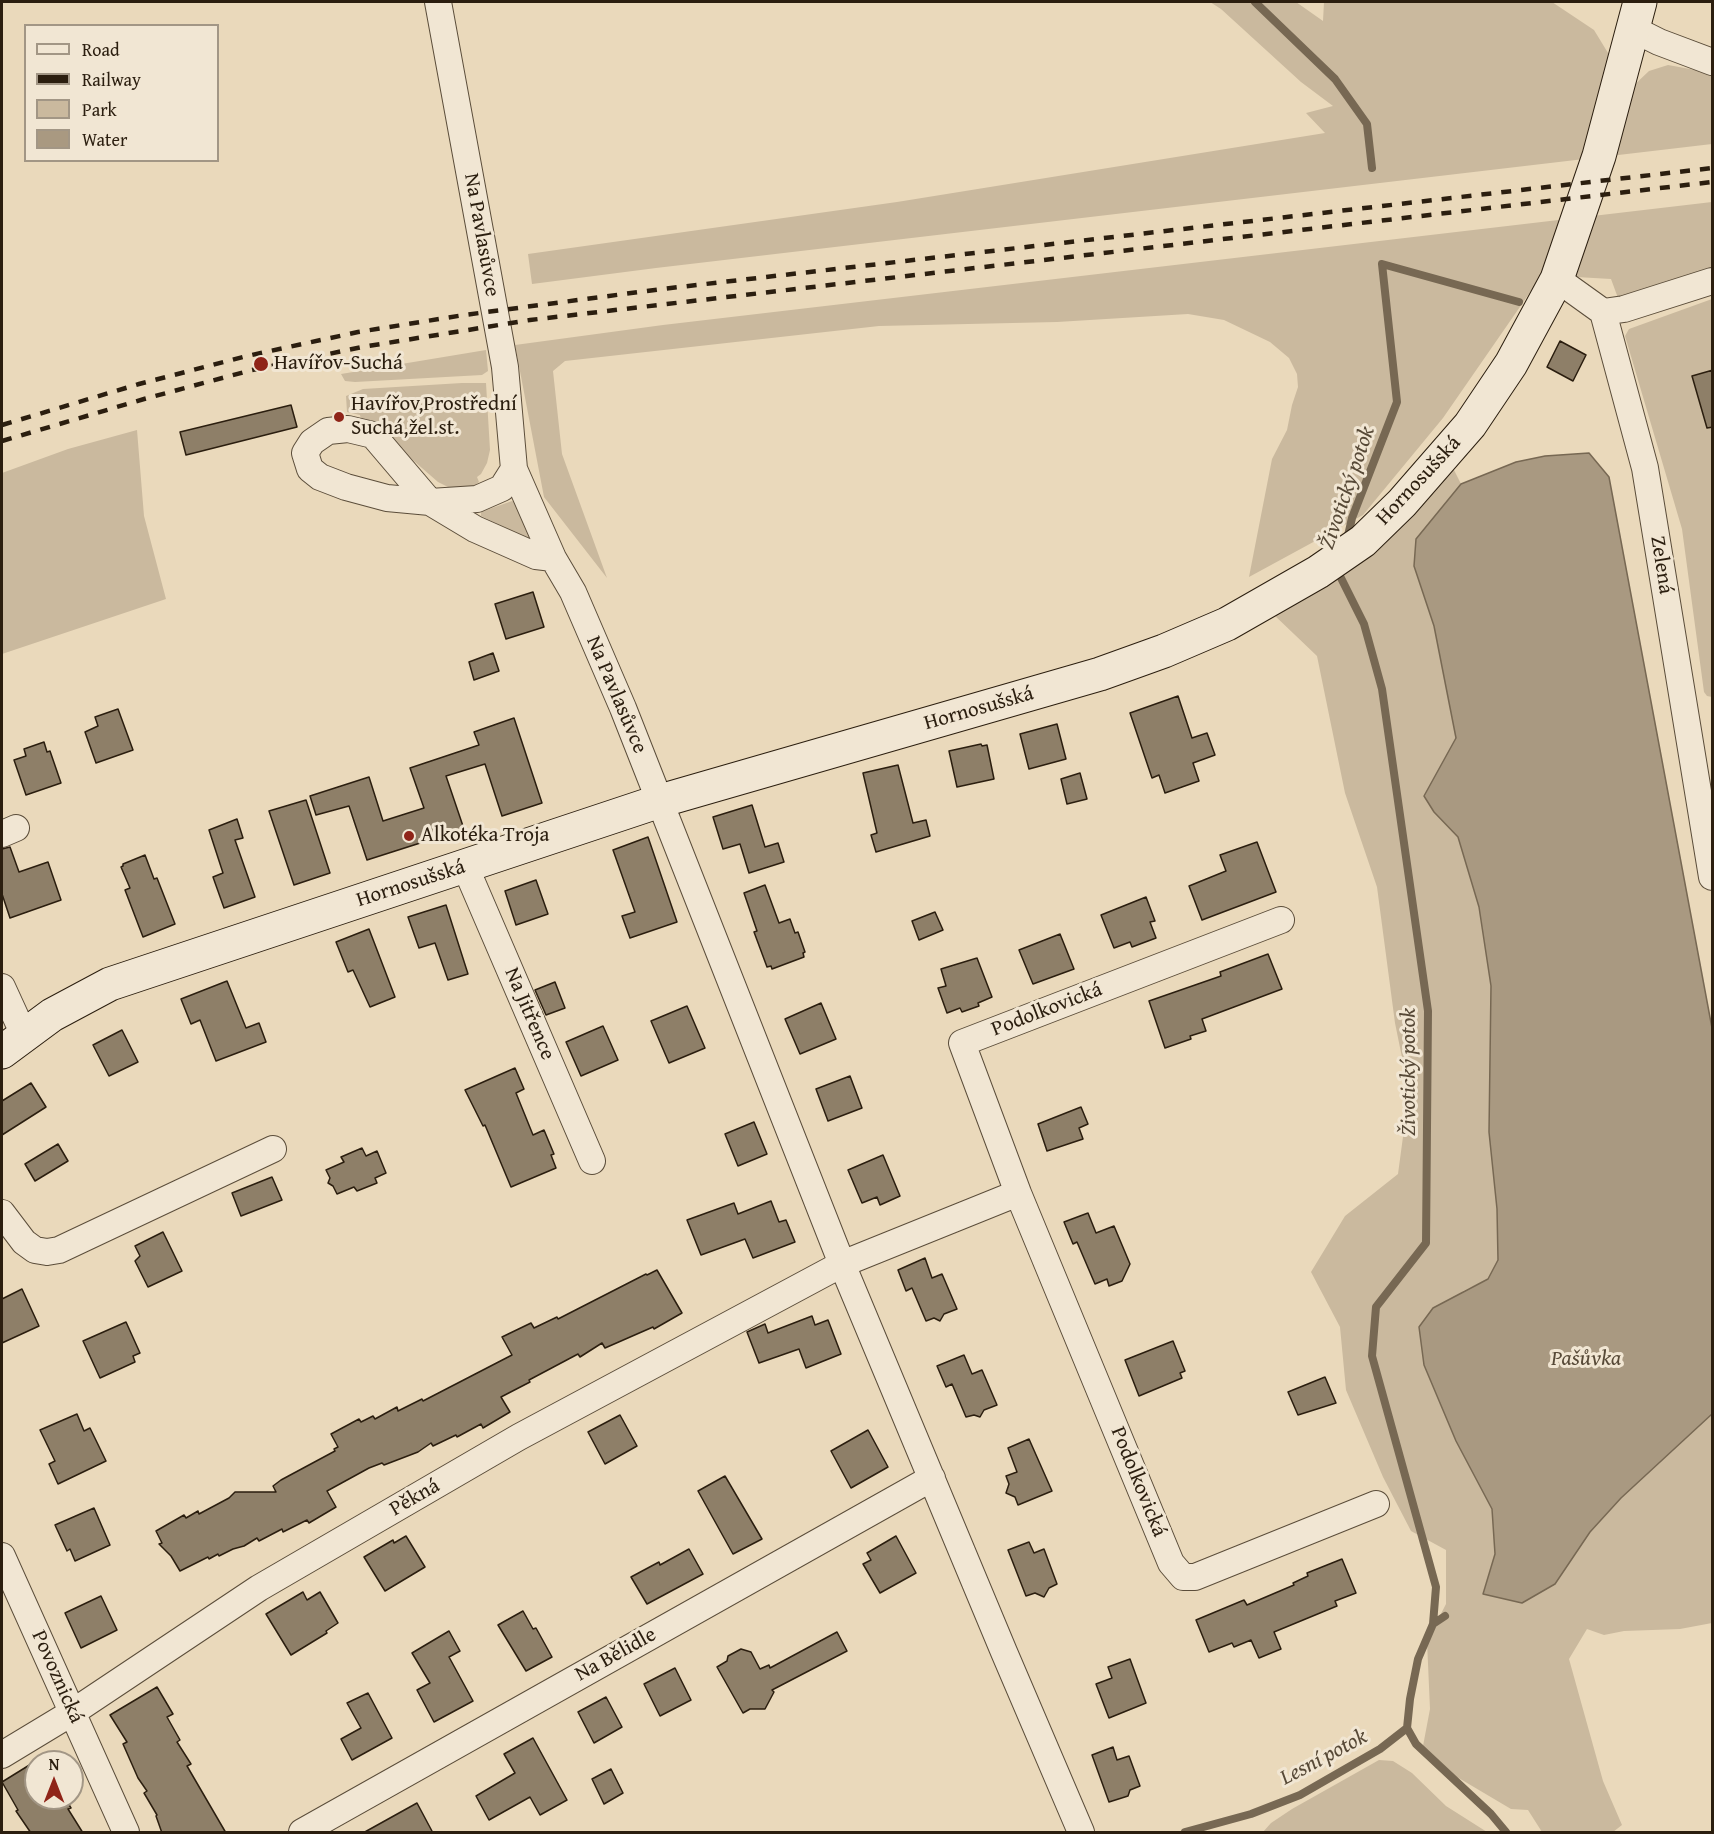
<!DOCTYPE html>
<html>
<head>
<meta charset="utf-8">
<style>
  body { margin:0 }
  #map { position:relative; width:1714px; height:1834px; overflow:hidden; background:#ead9bb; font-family:"Gentium Book Plus",serif }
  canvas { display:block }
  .frame { position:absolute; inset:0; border:3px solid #2b1e0f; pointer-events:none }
  .legend { position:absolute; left:24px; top:24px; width:195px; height:138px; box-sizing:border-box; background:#f1e6d3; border:2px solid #a29685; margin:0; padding:8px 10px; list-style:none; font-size:18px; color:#2b1e0f }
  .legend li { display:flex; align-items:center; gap:12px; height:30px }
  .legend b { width:30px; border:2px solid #a29685 }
  .north { position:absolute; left:24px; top:1750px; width:60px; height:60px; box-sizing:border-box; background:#f1e6d3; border:2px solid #a29685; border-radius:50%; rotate:0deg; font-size:16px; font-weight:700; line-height:24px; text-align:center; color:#2b1e0f }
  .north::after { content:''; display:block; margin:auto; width:21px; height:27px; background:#8f2418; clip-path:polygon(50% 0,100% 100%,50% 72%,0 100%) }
</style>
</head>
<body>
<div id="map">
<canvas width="1714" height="1834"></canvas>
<div class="frame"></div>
<ul class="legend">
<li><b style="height:8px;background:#f1e6d3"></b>Road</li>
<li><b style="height:8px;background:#2b1e0f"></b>Railway</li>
<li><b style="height:16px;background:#cab99e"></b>Park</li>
<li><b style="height:16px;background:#a99981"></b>Water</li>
</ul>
<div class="north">N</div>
</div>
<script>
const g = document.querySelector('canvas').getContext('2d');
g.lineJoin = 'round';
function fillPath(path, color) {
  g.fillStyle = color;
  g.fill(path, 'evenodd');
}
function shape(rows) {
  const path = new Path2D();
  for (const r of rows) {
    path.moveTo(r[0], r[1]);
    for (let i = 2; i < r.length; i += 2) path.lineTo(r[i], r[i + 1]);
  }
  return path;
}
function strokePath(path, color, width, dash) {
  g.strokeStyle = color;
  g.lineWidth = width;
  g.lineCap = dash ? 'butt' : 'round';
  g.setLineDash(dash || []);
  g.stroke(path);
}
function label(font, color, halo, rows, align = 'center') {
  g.font = font + ' "Gentium Book Plus",serif';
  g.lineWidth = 6;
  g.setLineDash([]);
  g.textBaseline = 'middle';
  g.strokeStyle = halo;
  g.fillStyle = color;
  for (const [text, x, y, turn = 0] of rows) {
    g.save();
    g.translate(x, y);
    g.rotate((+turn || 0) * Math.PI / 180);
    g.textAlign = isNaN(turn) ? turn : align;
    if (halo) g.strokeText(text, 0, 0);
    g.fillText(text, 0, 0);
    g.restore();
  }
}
const green = shape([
  [1210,2,1296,2,1323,21,1324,2,1552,2,1594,30,1630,89,1649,71,1668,65,1712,73,1712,144,656,268,532,284,528,254,897,202,1325,133,1306,113,1333,106,1301,82,1221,9],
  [1712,202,1712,273,1618,298,1611,279,1542,275,1443,418,1363,515,1249,577,1272,459,1287,430,1292,405,1298,387,1297,374,1289,358,1270,342,1224,320,1188,314,1057,322,879,326,565,361,553,371,562,454,607,578,544,497,515,345,663,325],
  [1712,299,1712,697,1707,696,1704,692,1682,529,1625,336,1629,329],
  [486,350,488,371,482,375,355,382,345,381,341,374],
  [462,383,486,383,490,450,487,463,481,474,477,477,479,482,470,489,452,489,438,482,383,434,362,424,360,415,347,412,346,396,363,389],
  [137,430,144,516,166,599,2,654,2,473,68,449],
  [1452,466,1461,484,1416,539,1414,566,1434,626,1456,738,1425,796,1434,812,1458,837,1479,907,1491,986,1489,1132,1497,1209,1498,1260,1488,1279,1463,1291,1424,1365,1456,1441,1492,1509,1495,1554,1483,1593,1590,1532,1621,1498,1712,1414,1712,1623,1680,1629,1624,1631,1604,1635,1587,1629,1569,1659,1603,1781,1622,1825,1613,1832,1542,1832,1528,1810,1511,1809,1457,1777,1423,1746,1430,1709,1427,1641,1446,1604,1446,1550,1411,1531,1383,1477,1346,1390,1340,1327,1311,1272,1345,1216,1398,1174,1409,1092,1395,1023,1377,887,1345,793,1317,656,1272,613],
  [512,501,516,502,532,538,527,538,481,516,481,512],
  [1379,1760,1393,1761,1412,1773,1446,1806,1487,1832,1263,1832,1271,1823,1292,1809]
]);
const water = shape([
  [1589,453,1609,477,1712,1028,1712,1414,1621,1498,1590,1532,1555,1584,1522,1603,1483,1594,1495,1554,1492,1509,1456,1441,1424,1365,1419,1327,1433,1308,1488,1279,1498,1260,1497,1209,1489,1132,1491,986,1479,907,1458,837,1434,812,1424,796,1456,738,1434,626,1414,566,1416,539,1461,484,1516,462,1545,456,1589,453]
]);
const stream = shape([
  [1255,2,1335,79,1367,124,1372,168],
  [1347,540,1352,518,1397,402,1382,264,1519,302],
  [1340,569,1339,574,1364,624,1382,689,1428,1011,1426,1243,1376,1307,1372,1356,1436,1587,1433,1624,1418,1659,1410,1699,1407,1728,1416,1744,1491,1814,1506,1832],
  [1433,1624,1445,1616],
  [1185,1832,1251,1814,1300,1795,1380,1749,1407,1728]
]);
const building = shape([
  [1560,341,1586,355,1573,381,1547,367,1560,341],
  [1713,370,1713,427,1707,428,1692,376,1713,370],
  [291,405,297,427,186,455,180,432,291,405],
  [533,592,544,627,506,639,495,604,533,592],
  [493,653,499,671,474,680,469,662,493,653],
  [1178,696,1192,738,1207,733,1215,755,1193,763,1199,781,1165,793,1159,775,1152,778,1130,713,1178,696],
  [118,709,133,750,96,763,85,732,98,726,95,717,118,709],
  [514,718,542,803,502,816,485,764,446,776,464,829,367,860,349,806,316,815,310,796,369,777,383,821,424,808,410,768,479,745,474,732,514,718],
  [1057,724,1066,759,1029,769,1020,734,1057,724],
  [44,742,47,752,50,751,61,783,26,795,14,760,26,756,24,749,44,742],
  [981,744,982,746,987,745,994,779,957,787,949,751,981,744],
  [898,765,913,823,926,820,930,836,876,852,871,835,877,833,863,773,898,765],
  [1080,773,1087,799,1067,804,1061,779,1080,773],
  [306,800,330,873,294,885,269,811,306,800],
  [752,805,765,847,778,843,784,862,749,873,740,844,723,849,713,817,752,805],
  [237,819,243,838,235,840,255,897,224,908,213,877,223,873,209,830,237,819],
  [648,837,677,922,630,938,622,916,635,912,613,850,648,837],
  [1257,842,1276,892,1202,920,1189,886,1226,871,1220,855,1257,842],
  [10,847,19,872,48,862,61,900,10,918,2,894,2,849,10,847],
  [145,855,154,879,157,878,175,924,143,937,125,890,130,888,121,867,123,866,123,864,145,855],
  [536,880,548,914,516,925,505,891,536,880],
  [765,885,779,923,790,919,795,933,798,932,805,952,803,953,804,957,772,969,771,966,767,967,754,932,757,931,744,893,765,885],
  [1146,897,1155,921,1150,922,1156,938,1132,947,1130,942,1114,948,1101,915,1146,897],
  [446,905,468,974,448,980,435,943,419,948,408,917,446,905],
  [935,912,943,930,919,940,912,921,935,912],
  [369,929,395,997,370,1007,353,970,348,972,336,942,369,929],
  [1060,934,1074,969,1033,984,1019,950,1060,934],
  [1268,954,1282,989,1202,1019,1206,1031,1190,1036,1191,1039,1165,1048,1149,1001,1221,976,1220,972,1268,954],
  [977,958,992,997,978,1003,979,1006,962,1012,960,1008,947,1013,938,988,946,986,941,969,977,958],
  [227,981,246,1028,259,1023,266,1042,216,1061,200,1020,191,1024,181,999,227,981],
  [555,982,565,1008,546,1015,535,990,555,982],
  [821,1003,836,1039,800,1054,785,1019,821,1003],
  [687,1006,705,1048,669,1063,651,1021,687,1006],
  [603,1026,618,1060,581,1076,566,1042,603,1026],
  [122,1030,138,1062,109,1076,93,1045,122,1030],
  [515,1068,524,1089,516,1093,533,1135,544,1130,554,1154,551,1155,556,1168,511,1187,485,1125,483,1126,465,1090,515,1068],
  [850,1076,862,1108,828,1121,816,1089,850,1076],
  [31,1083,46,1107,2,1135,2,1101,31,1083],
  [1081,1107,1088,1124,1079,1128,1083,1139,1047,1151,1038,1124,1081,1107],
  [754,1122,767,1154,738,1166,725,1134,754,1122],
  [58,1144,68,1161,35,1181,25,1164,58,1144],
  [362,1148,366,1156,377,1151,386,1173,375,1178,377,1183,357,1191,354,1187,337,1194,333,1186,328,1183,330,1178,326,1170,344,1162,341,1157,362,1148],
  [883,1155,900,1196,880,1205,877,1197,862,1203,848,1170,883,1155],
  [272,1177,282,1200,241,1216,232,1193,272,1177],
  [771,1201,779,1222,786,1220,795,1242,753,1258,745,1239,701,1255,687,1220,734,1203,738,1214,771,1201],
  [1088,1213,1096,1233,1114,1226,1130,1264,1122,1281,1109,1286,1107,1279,1095,1284,1077,1242,1073,1244,1064,1222,1088,1213],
  [163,1232,182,1271,148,1287,135,1261,140,1256,135,1246,163,1232],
  [925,1258,932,1278,942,1274,957,1309,944,1314,940,1321,934,1318,926,1321,912,1288,906,1291,898,1270,925,1258],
  [657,1270,682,1313,654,1329,653,1327,605,1348,602,1343,580,1357,578,1354,529,1380,530,1382,501,1397,510,1412,483,1428,481,1424,457,1437,456,1435,433,1446,431,1443,418,1452,384,1465,382,1463,369,1468,327,1491,336,1507,309,1523,307,1520,283,1532,282,1529,259,1541,257,1538,244,1546,233,1549,219,1556,218,1554,209,1559,208,1557,180,1571,171,1556,159,1544,162,1543,156,1531,184,1515,186,1518,198,1511,199,1514,229,1498,235,1492,276,1492,273,1486,281,1480,335,1451,334,1449,338,1447,331,1434,359,1419,361,1422,373,1416,375,1419,397,1407,398,1411,422,1399,423,1401,512,1355,502,1337,531,1323,534,1328,557,1317,558,1319,646,1274,647,1275,657,1270],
  [22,1289,39,1326,2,1343,2,1299,22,1289],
  [812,1316,815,1325,828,1320,841,1354,806,1368,799,1349,759,1363,747,1332,765,1324,768,1333,812,1316],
  [126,1322,140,1353,133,1356,135,1362,100,1378,83,1341,126,1322],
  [1173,1341,1185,1371,1180,1373,1182,1378,1139,1396,1125,1360,1173,1341],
  [964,1355,972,1374,982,1370,997,1405,984,1410,980,1417,974,1415,966,1417,952,1384,946,1387,937,1366,964,1355],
  [1325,1377,1336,1403,1298,1415,1288,1392,1325,1377],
  [77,1414,84,1431,90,1428,106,1461,58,1484,49,1464,55,1461,40,1430,77,1414],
  [620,1415,637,1446,605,1464,588,1432,620,1415],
  [868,1430,888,1467,851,1488,831,1451,868,1430],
  [1029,1439,1052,1491,1018,1505,1015,1497,1006,1493,1009,1484,1006,1476,1017,1472,1008,1448,1029,1439],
  [725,1476,762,1539,733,1554,698,1491,725,1476],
  [94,1508,110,1545,75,1561,70,1549,67,1551,55,1525,94,1508],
  [406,1536,425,1567,385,1591,364,1557,393,1540,394,1543,406,1536],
  [896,1536,916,1573,880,1593,863,1564,871,1560,867,1553,896,1536],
  [1029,1542,1034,1553,1044,1549,1057,1584,1049,1588,1044,1597,1035,1593,1026,1596,1008,1550,1029,1542],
  [689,1549,703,1574,647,1604,631,1577,659,1562,660,1565,689,1549],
  [1342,1559,1356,1593,1335,1601,1337,1606,1274,1632,1281,1649,1259,1658,1251,1640,1234,1647,1232,1643,1209,1652,1196,1620,1244,1600,1247,1605,1294,1585,1293,1583,1308,1576,1307,1573,1342,1559],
  [303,1592,307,1600,320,1592,338,1623,326,1631,327,1633,291,1655,266,1614,303,1592],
  [101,1596,117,1630,81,1648,65,1613,101,1596],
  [523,1611,533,1629,536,1628,552,1657,526,1671,498,1625,523,1611],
  [449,1631,460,1651,449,1657,473,1701,434,1722,417,1690,430,1683,412,1653,449,1631],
  [837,1632,847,1651,772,1690,774,1692,765,1709,750,1709,743,1713,717,1667,727,1661,728,1656,741,1649,751,1652,760,1669,769,1665,770,1668,837,1632],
  [1130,1659,1146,1703,1109,1718,1096,1684,1112,1678,1108,1667,1130,1659],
  [675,1668,691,1700,660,1716,644,1684,675,1668],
  [157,1687,173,1714,167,1717,180,1740,177,1742,191,1764,187,1766,226,1833,162,1833,156,1816,157,1815,144,1793,147,1791,138,1778,123,1744,127,1742,110,1715,157,1687],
  [368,1693,392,1738,352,1760,341,1739,361,1728,347,1703,368,1693],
  [606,1697,622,1727,594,1743,578,1712,606,1697],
  [533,1738,567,1800,540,1815,530,1797,489,1820,476,1796,515,1773,504,1754,533,1738],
  [1113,1747,1117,1760,1129,1756,1140,1786,1130,1790,1128,1796,1109,1802,1092,1755,1113,1747],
  [44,1756,48,1762,36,1762,36,1798,65,1798,71,1808,68,1809,83,1833,31,1833,16,1811,18,1810,2,1782,44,1756],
  [611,1769,623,1793,604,1804,592,1779,611,1769],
  [417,1803,433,1833,363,1833,417,1803]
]);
const street = shape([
  [438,2,505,367,514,469,553,558,573,592,623,708,842,1264,1004,1652,1081,1832],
  [1633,29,1659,42,1712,62],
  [1557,279,1603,312,1645,468,1712,877],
  [1603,312,1624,309,1712,281],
  [514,469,502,488,477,499,430,502,387,498,346,487,320,477,310,469,305,453,312,442,328,431,348,429,373,435,430,502,475,529,536,556,553,558],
  [2,834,16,828],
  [465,866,592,1161],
  [2,987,24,1035],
  [1018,1193,1171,1563,1183,1577,1195,1577,1376,1504],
  [2,1213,24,1242,35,1250,47,1252,59,1250,273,1149],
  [2,1556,126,1832],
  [2,1755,73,1712,259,1588,519,1437,842,1264,1018,1193,962,1043,1281,920],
  [302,1832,932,1478]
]);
const secondary = shape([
  [2,1052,52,1015,110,984,660,801,1100,674,1164,651,1227,624,1318,572,1363,541,1402,503,1470,425,1511,364,1557,279,1599,156,1640,2]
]);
const rail = shape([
  [2,425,139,384,247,356,358,332,464,315,662,289,1712,168],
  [2,441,144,399,252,370,362,347,530,320,1712,182]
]);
const markers = [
  [261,364,8,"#8f2418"],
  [339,417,6,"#8f2418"],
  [409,836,6,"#8f2418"]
];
const streetNames = [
  ["Na Pavlasůvce",481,235,80],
  ["Hornosušská",1419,481,-47],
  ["Zelená",1661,565,81],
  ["Na Pavlasůvce",616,695,67],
  ["Hornosušská",979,709,-16],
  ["Hornosušská",411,884,-18],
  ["Podolkovická",1047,1010,-21],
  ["Na Jitřence",529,1014,67],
  ["Podolkovická",1138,1482,68],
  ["Pěkná",415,1498,-30],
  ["Na Bělidle",616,1655,-29],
  ["Povoznická",57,1677,66]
];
const poiNames = [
  ["Havířov-Suchá",274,364],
  ["Havířov,Prostřední",351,405],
  ["Suchá,žel.st.",351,429],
  ["Alkotéka Troja",421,836]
];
const waterNames = [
  ["Životický potok",1348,488,-71],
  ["Životický potok",1409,1072,-90],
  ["Pašůvka",1586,1359],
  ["Lesní potok",1324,1758,-28]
];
fillPath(green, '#cab99e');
fillPath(water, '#a99981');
strokePath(water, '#776853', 1.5);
strokePath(stream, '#776853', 8);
fillPath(building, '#8e7f68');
strokePath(building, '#2b1e0f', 1.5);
strokePath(street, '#5b4d3a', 28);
strokePath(secondary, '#2b1e0f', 35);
strokePath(street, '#f1e6d3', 26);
strokePath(secondary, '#f1e6d3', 33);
strokePath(rail, '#2b1e0f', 4.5, [10, 10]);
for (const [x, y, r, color] of markers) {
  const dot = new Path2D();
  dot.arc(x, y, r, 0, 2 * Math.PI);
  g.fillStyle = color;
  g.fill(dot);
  strokePath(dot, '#f1e6d3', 2);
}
label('21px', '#2b1e0f', '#f1e6d3', streetNames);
label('21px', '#2b1e0f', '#f1e6d3', poiNames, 'left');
label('italic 22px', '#574937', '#f1e6d3', waterNames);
</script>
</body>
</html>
